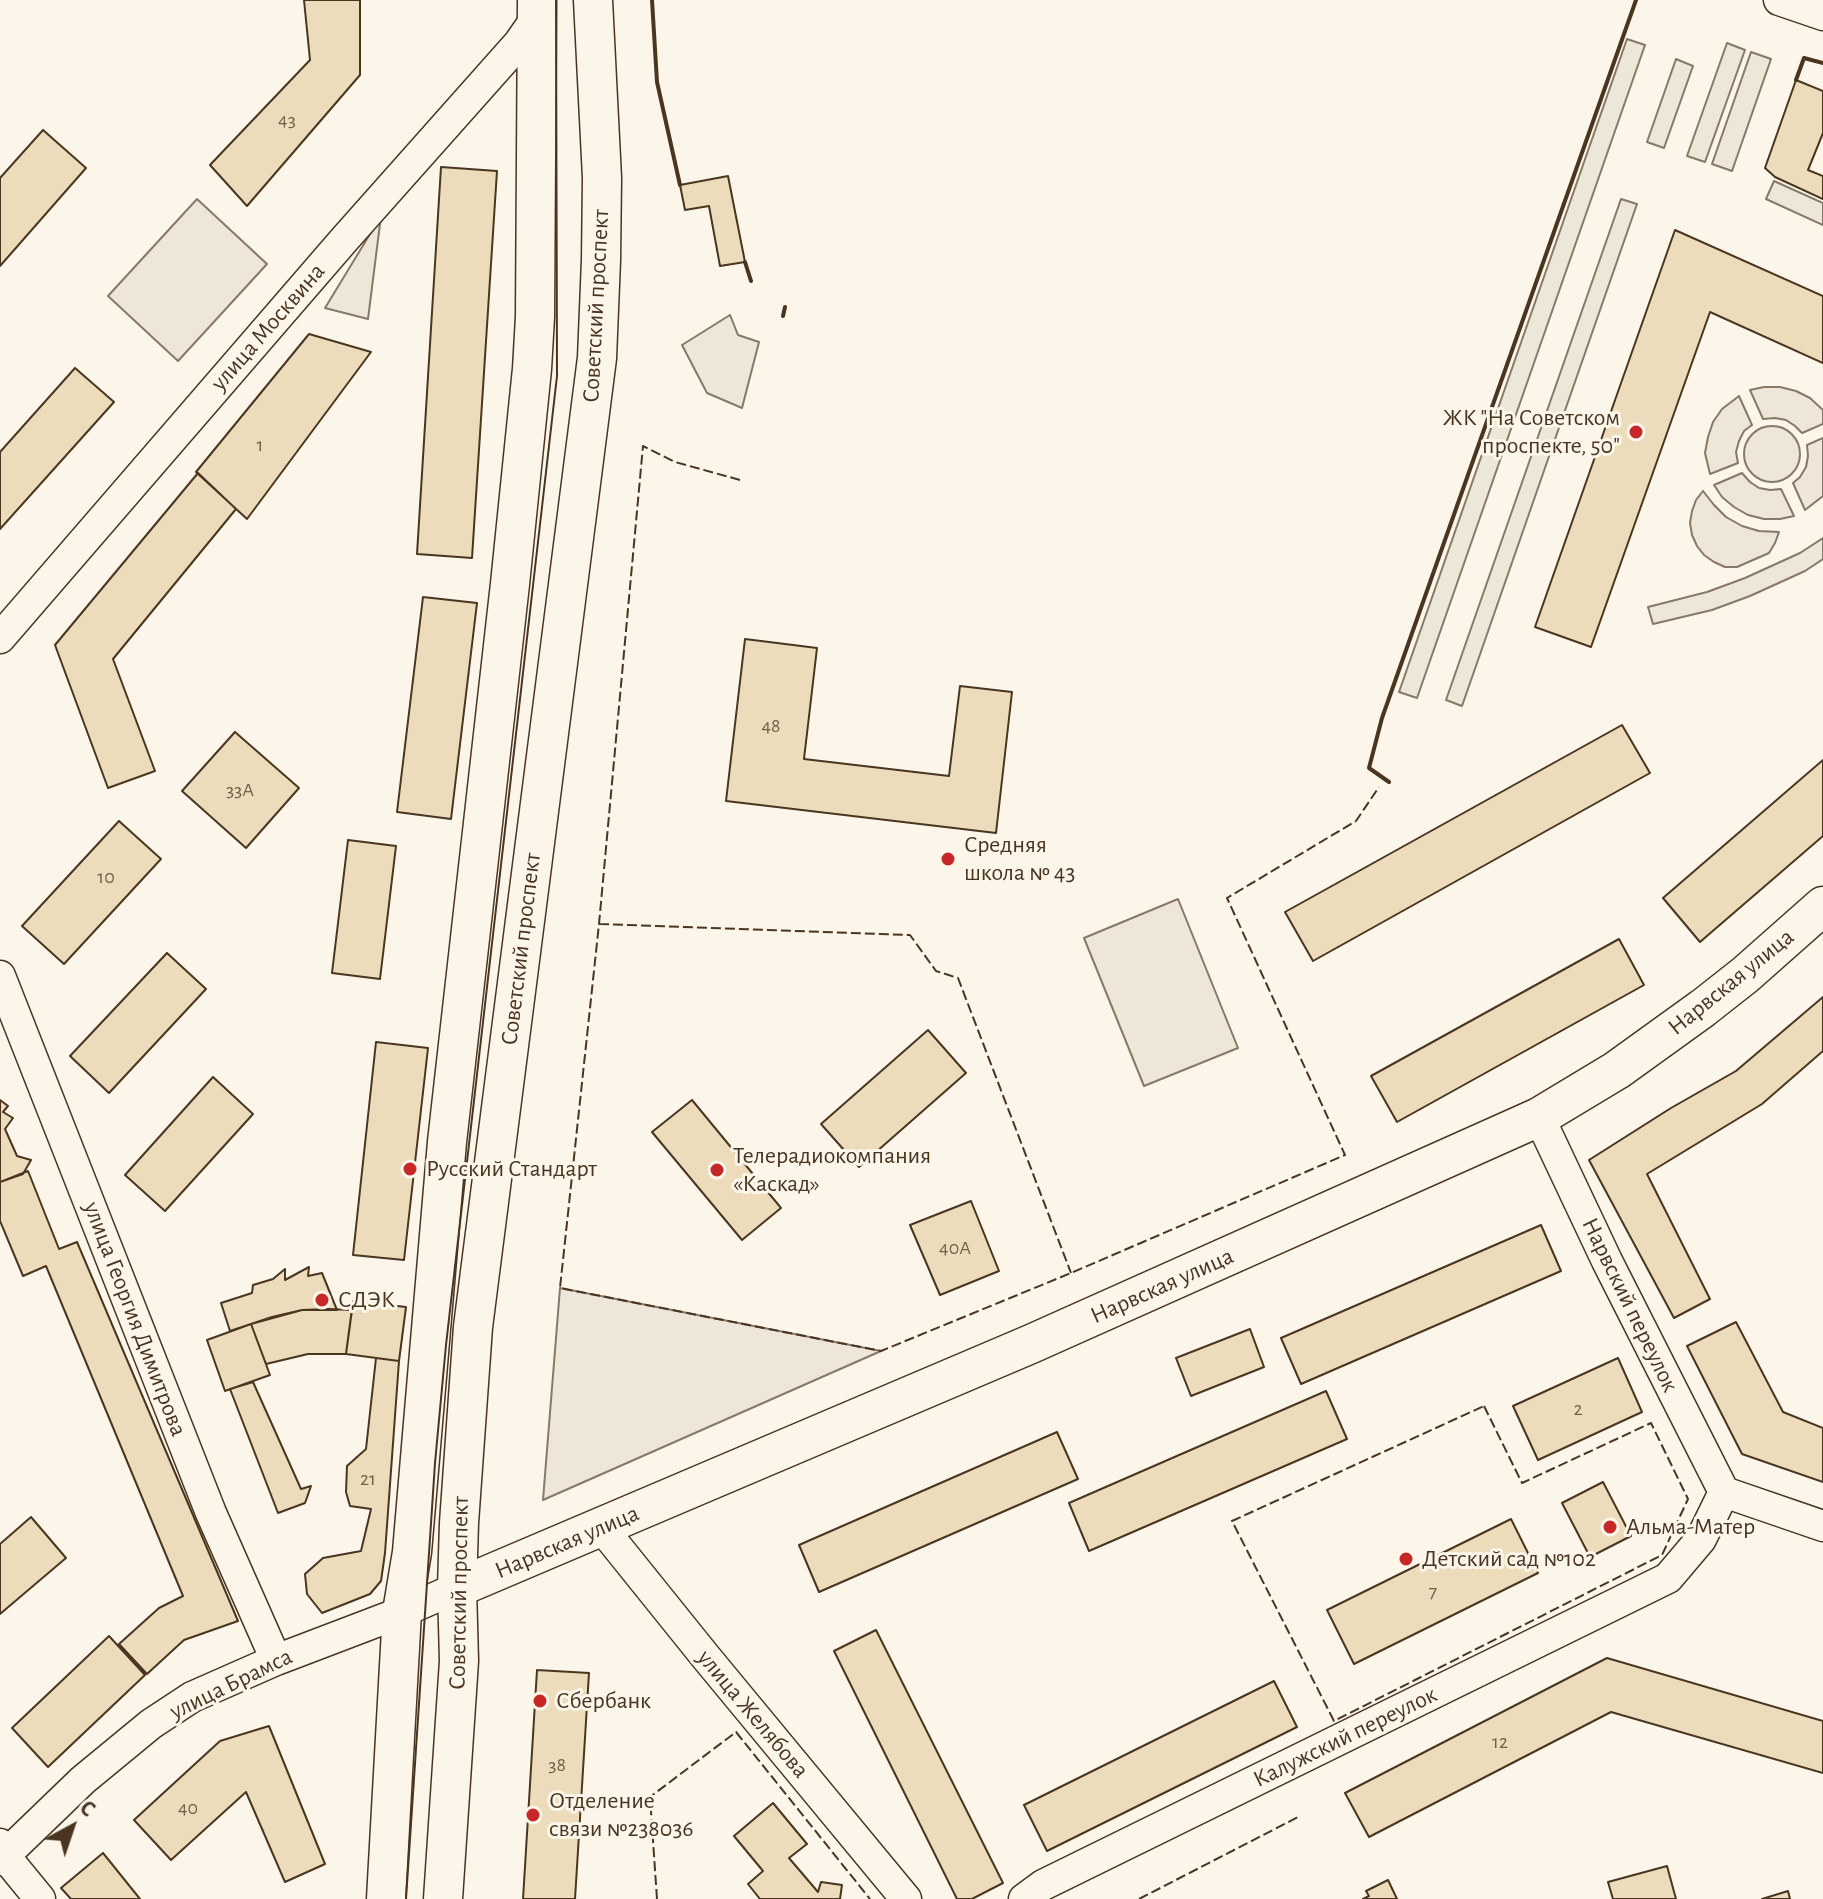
<!DOCTYPE html>
<html>
<head>
<meta charset="utf-8">
<style>
  body { margin:0 }
  #map { position:relative; width:1823px; height:1899px; overflow:hidden; background:#fbf6e9; font-family:"Alegreya Sans",sans-serif }
  canvas { display:block }
  .north { position:absolute; left:32px; top:1787px; width:80px; height:80px; -webkit-text-stroke:6px #fbf6e9; paint-order:stroke; rotate:40deg; font-size:22px; font-weight:700; line-height:32px; text-align:center; color:#4a3520 }
  .north::after { content:''; display:block; margin:auto; width:28px; height:36px; background:#4a3520; clip-path:polygon(50% 0,100% 100%,50% 72%,0 100%) }
</style>
</head>
<body>
<div id="map">
<canvas width="1823" height="1899"></canvas>
<div class="north">С</div>
</div>
<script>
const g = document.querySelector('canvas').getContext('2d');
g.lineJoin = 'round';
function fillPath(path, color) {
  g.fillStyle = color;
  g.fill(path, 'evenodd');
}
function shape(rows) {
  const path = new Path2D();
  for (const r of rows) {
    if (r.length === 3) {
      path.moveTo(r[0] + r[2], r[1]);
      path.arc(r[0], r[1], r[2], 0, 2 * Math.PI);
      continue;
    }
    path.moveTo(r[0], r[1]);
    for (let i = 2; i < r.length; i += 2) path.lineTo(r[i], r[i + 1]);
  }
  return path;
}
function strokePath(path, color, width, dash) {
  g.strokeStyle = color;
  g.lineWidth = width;
  g.lineCap = dash ? 'butt' : 'round';
  g.setLineDash(dash || []);
  g.stroke(path);
}
function label(font, color, halo, rows, align = 'center') {
  g.font = font + ' "Alegreya Sans",sans-serif';
  g.lineWidth = 6;
  g.setLineDash([]);
  g.textBaseline = 'middle';
  g.strokeStyle = halo;
  g.fillStyle = color;
  for (const [text, x, y, turn = 0] of rows) {
    g.save();
    g.translate(x, y);
    g.rotate((+turn || 0) * Math.PI / 180);
    g.textAlign = isNaN(turn) ? turn : align;
    if (halo) g.strokeText(text, 0, 0);
    g.fillText(text, 0, 0);
    g.restore();
  }
}
const green = shape([
  [197,199,267,264,178,361,108,296,197,199],
  [1764,387,1780,387,1796,391,1810,398,1823,410,1823,424,1802,433,1795,426,1786,420,1775,418,1763,419,1750,390,1764,387],
  [1739,396,1752,425,1744,431,1739,441,1736,452,1738,463,1710,474,1705,453,1708,437,1713,422,1722,409,1739,396],
  [1772,454,28],
  [1823,438,1823,496,1805,510,1793,483,1800,477,1806,467,1808,456,1807,445,1823,438],
  [1742,473,1750,482,1759,488,1770,490,1781,489,1794,516,1780,519,1764,519,1748,515,1734,507,1722,497,1714,485,1742,473],
  [1703,491,1714,505,1726,517,1742,526,1759,531,1779,532,1775,543,1769,553,1737,567,1725,567,1714,562,1704,555,1697,546,1692,535,1690,523,1692,511,1696,500,1703,491],
  [1178,899,1238,1048,1144,1086,1084,938,1178,899],
  [560,1288,881,1351,543,1500,560,1288]
]);
const parking = shape([
  [1627,39,1645,45,1417,698,1399,692,1627,39],
  [1727,43,1745,50,1705,162,1687,156,1727,43],
  [1751,52,1771,59,1732,171,1712,164,1751,52],
  [1676,59,1693,66,1664,148,1647,142,1676,59],
  [1774,181,1823,203,1823,225,1766,199,1774,181],
  [1621,199,1637,204,1462,706,1446,700,1621,199],
  [381,216,368,319,325,308,381,216],
  [730,315,738,335,759,342,742,408,707,393,682,345,730,315],
  [1823,538,1823,559,1805,571,1750,596,1712,610,1653,624,1648,607,1707,592,1745,578,1800,553,1823,538]
]);
const building = shape([
  [304,0,360,0,360,75,247,206,210,165,310,60,304,0],
  [1796,80,1823,91,1823,133,1808,170,1823,176,1823,199,1775,177,1765,168,1796,80],
  [43,130,86,168,0,266,0,178,43,130],
  [441,167,497,171,472,558,417,554,441,167],
  [728,176,745,262,720,266,709,206,685,210,680,185,728,176],
  [1675,230,1823,296,1823,363,1710,312,1591,647,1535,627,1675,230],
  [309,334,371,352,247,519,196,472,309,334],
  [75,368,114,402,0,529,0,452,75,368],
  [198,473,236,509,113,659,155,771,108,788,55,645,198,473],
  [423,597,477,603,451,819,397,812,423,597],
  [745,639,817,648,804,759,949,776,960,686,1012,692,996,833,726,801,745,639],
  [1622,725,1650,773,1313,961,1285,912,1622,725],
  [235,732,299,788,246,848,182,791,235,732],
  [1823,760,1823,836,1700,942,1663,898,1823,760],
  [119,821,161,859,64,964,22,926,119,821],
  [348,840,396,846,380,979,332,973,348,840],
  [1619,939,1644,985,1397,1122,1371,1076,1619,939],
  [167,953,206,989,109,1093,70,1056,167,953],
  [1823,997,1823,1051,1762,1104,1647,1174,1710,1299,1674,1318,1589,1160,1671,1108,1736,1071,1823,997],
  [928,1030,966,1073,859,1167,821,1124,928,1030],
  [376,1042,428,1048,404,1260,353,1255,376,1042],
  [213,1077,253,1114,165,1211,125,1175,213,1077],
  [0,1100,8,1106,3,1112,13,1118,5,1129,17,1156,31,1160,23,1174,0,1182,0,1100],
  [692,1100,781,1208,742,1240,652,1132,692,1100],
  [28,1171,59,1249,77,1242,238,1621,184,1640,147,1674,119,1644,159,1608,183,1596,46,1266,23,1276,0,1221,0,1182,28,1171],
  [971,1201,999,1271,940,1295,910,1225,971,1201],
  [1541,1225,1561,1271,1301,1384,1281,1338,1541,1225],
  [309,1267,308,1276,322,1273,337,1310,302,1310,272,1317,230,1331,221,1303,252,1293,253,1285,273,1279,285,1269,285,1280,309,1267],
  [353,1301,406,1307,399,1361,346,1354,353,1301],
  [328,1309,352,1310,346,1354,308,1354,266,1364,251,1324,302,1310,328,1309],
  [1736,1322,1783,1412,1823,1428,1823,1482,1742,1454,1687,1346,1736,1322],
  [251,1324,270,1375,225,1391,207,1340,251,1324],
  [1250,1329,1264,1367,1191,1396,1176,1358,1250,1329],
  [376,1358,399,1361,385,1553,381,1581,370,1594,322,1613,307,1594,305,1574,323,1558,361,1551,371,1509,350,1506,346,1492,347,1466,366,1449,376,1358],
  [1618,1358,1642,1412,1538,1460,1513,1406,1618,1358],
  [253,1382,301,1489,311,1486,305,1503,278,1513,230,1389,253,1382],
  [1326,1391,1347,1439,1089,1551,1069,1503,1326,1391],
  [1057,1432,1078,1479,819,1592,799,1545,1057,1432],
  [1603,1482,1631,1536,1590,1557,1562,1503,1603,1482],
  [31,1517,66,1558,0,1614,0,1544,31,1517],
  [1511,1519,1538,1573,1354,1664,1327,1610,1511,1519],
  [876,1630,1003,1883,972,1899,957,1899,834,1651,876,1630],
  [109,1636,145,1675,48,1767,12,1728,109,1636],
  [1607,1658,1823,1721,1823,1773,1611,1712,1369,1837,1345,1793,1607,1658],
  [537,1670,589,1673,575,1899,523,1899,537,1670],
  [1274,1681,1297,1727,1047,1851,1024,1805,1274,1681],
  [269,1726,325,1864,285,1882,246,1792,171,1860,134,1820,220,1741,269,1726],
  [773,1803,807,1844,789,1858,818,1892,821,1882,842,1885,840,1899,760,1899,748,1884,763,1871,734,1836,773,1803],
  [103,1853,140,1899,71,1899,61,1888,103,1853],
  [1667,1866,1676,1899,1613,1899,1608,1882,1667,1866],
  [1388,1880,1397,1899,1363,1899,1369,1896,1366,1891,1388,1880],
  [1788,1891,1790,1899,1762,1899,1788,1891]
]);
const minor = shape([
  [1779,0,1823,15],
  [0,638,343,241,519,43,537,17],
  [0,976,211,1513,276,1660],
  [1539,1117,1607,1261,1724,1492,1823,1526],
  [602,1528,705,1656,906,1899],
  [0,1844,4,1855,40,1899],
  [0,1860,83,1780,151,1724,192,1697,276,1660,402,1612,457,1588],
  [1024,1899,1043,1885,1668,1578,1701,1539,1724,1492]
]);
const major = shape([
  [457,1588,1031,1344,1539,1117,1617,1070,1703,1008,1745,975,1823,906],
  [386,1899,402,1612,412,1552,447,1142,510,584,532,369,535,317,537,0],
  [443,1899,459,1661,457,1588,459,1523,473,1327,597,358,601,260,602,178,593,0]
]);
const tram = shape([
  [406,1899,435,1463,446,1345,557,376,556,0]
]);
const fence = shape([
  [740,480,675,462,643,446,599,924,560,1288,881,1351,1071,1273,1345,1155,1227,898,1356,821,1379,787],
  [599,924,910,935,936,971,958,978,1071,1273],
  [1484,1406,1522,1483,1651,1423,1688,1499,1662,1555,1334,1721,1232,1521,1484,1406],
  [657,1899,650,1797,736,1732,870,1899],
  [1139,1899,1300,1816]
]);
const wall = shape([
  [652,0,657,82,680,185],
  [1796,80,1804,58,1823,63],
  [745,262,751,281],
  [783,316,785,307],
  [1389,782,1369,768,1382,718,1636,0]
]);
const markers = [
  [1636,432,8,"#c62828"],
  [948,859,8,"#c62828"],
  [410,1169,8,"#c62828"],
  [717,1170,8,"#c62828"],
  [322,1300,8,"#c62828"],
  [1610,1527,8,"#c62828"],
  [1406,1559,8,"#c62828"],
  [540,1701,8,"#c62828"],
  [533,1815,8,"#c62828"]
];
const numberNames = [
  ["43",287,120],
  ["1",260,445],
  ["48",771,726],
  ["33А",240,790],
  ["10",106,877],
  ["40А",955,1248],
  ["2",1578,1409],
  ["21",368,1479],
  ["7",1433,1592],
  ["12",1500,1742],
  ["38",557,1765],
  ["40",188,1808]
];
const streetNames = [
  ["Советский проспект",596,306,-87],
  ["улица Москвина",268,327,-49],
  ["Советский проспект",521,949,-83],
  ["Нарвская улица",1731,982,-39],
  ["Нарвская улица",1162,1286,-24],
  ["Нарвский переулок",1630,1305,64],
  ["улица Георгия Димитрова",135,1319,69],
  ["Нарвская улица",567,1542,-23],
  ["Советский проспект",459,1593,-89],
  ["улица Брамса",231,1684,-26],
  ["улица Желябова",753,1714,50],
  ["Калужский переулок",1345,1737,-26]
];
const poiNames = [
  ["ЖК \"На Советском",1620,418,"right"],
  ["проспекте, 50\"",1620,446,"right"],
  ["Средняя",964,845],
  ["школа № 43",964,873],
  ["Телерадиокомпания",733,1156],
  ["«Каскад»",733,1184],
  ["Русский Стандарт",426,1169],
  ["СДЭК",338,1300],
  ["Альма-Матер",1626,1527],
  ["Детский сад №102",1422,1559],
  ["Сбербанк",556,1701],
  ["Отделение",549,1801],
  ["связи №238036",549,1829]
];
fillPath(green, '#ede6d9');
strokePath(green, '#887966', 2);
fillPath(parking, '#ede7d9');
strokePath(parking, '#887966', 2);
fillPath(building, '#ecdcbc');
strokePath(building, '#4a3520', 2);
strokePath(minor, '#4a3520', 33);
strokePath(major, '#4a3520', 41);
strokePath(minor, '#fbf6e9', 30);
strokePath(major, '#fbf6e9', 38);
strokePath(tram, '#4a3520', 2);
strokePath(fence, '#4a3520', 2, [10, 4]);
strokePath(wall, '#4a3520', 4);
for (const [x, y, r, color] of markers) {
  const dot = new Path2D();
  dot.arc(x, y, r, 0, 2 * Math.PI);
  g.fillStyle = color;
  g.fill(dot);
  strokePath(dot, '#fbf6e9', 3);
}
label('20px', '#725f47', null, numberNames);
label('24px', '#4a3520', '#fbf6e9', streetNames);
label('24px', '#4a3520', '#fbf6e9', poiNames, 'left');
</script>
</body>
</html>
